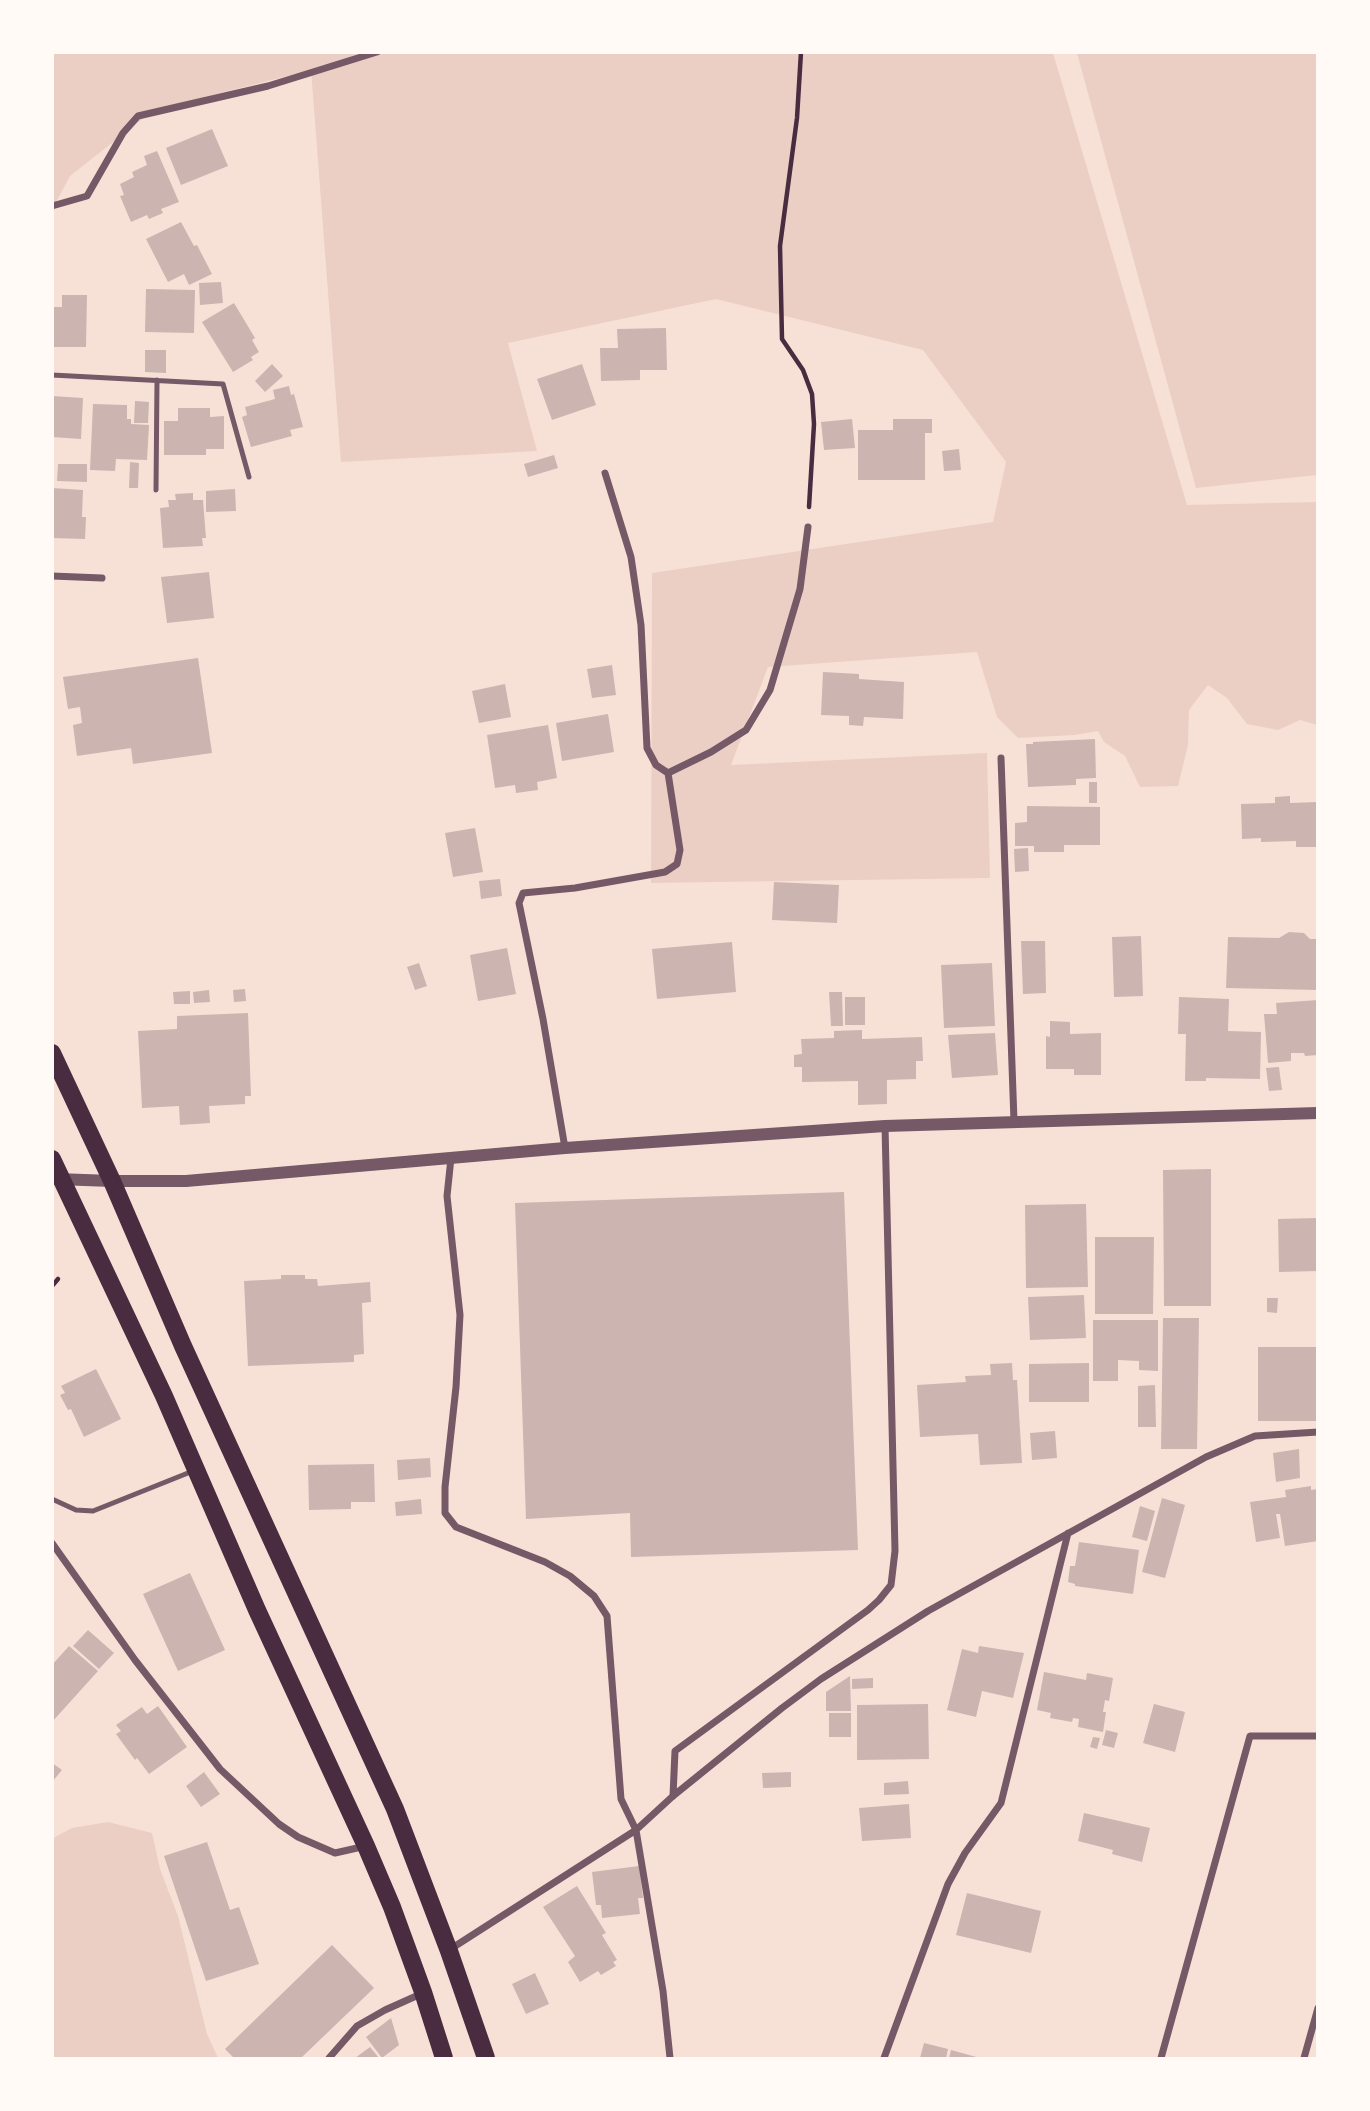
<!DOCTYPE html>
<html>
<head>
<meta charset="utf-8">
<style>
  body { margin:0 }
  #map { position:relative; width:1370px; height:2111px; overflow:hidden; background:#f7e1d7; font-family:"Public Sans",sans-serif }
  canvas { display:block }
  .frame { position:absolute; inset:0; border:54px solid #fffaf5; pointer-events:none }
</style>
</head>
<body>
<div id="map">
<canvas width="1370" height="2111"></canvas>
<div class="frame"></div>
</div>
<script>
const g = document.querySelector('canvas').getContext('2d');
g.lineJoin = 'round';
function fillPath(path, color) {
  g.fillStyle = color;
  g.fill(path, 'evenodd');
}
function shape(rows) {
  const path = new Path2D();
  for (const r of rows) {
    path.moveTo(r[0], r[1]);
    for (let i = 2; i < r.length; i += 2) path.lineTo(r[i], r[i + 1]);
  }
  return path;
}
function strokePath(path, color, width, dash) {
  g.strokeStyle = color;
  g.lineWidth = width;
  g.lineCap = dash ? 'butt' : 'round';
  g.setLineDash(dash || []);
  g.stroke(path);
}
const green = shape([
  [53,53,1053,53,1187,505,1317,502,1317,725,1300,720,1278,730,1247,724,1227,698,1208,685,1189,710,1188,745,1178,786,1140,787,1125,756,1104,742,1098,731,1075,735,1018,738,997,717,977,652,768,667,731,765,987,753,990,878,651,883,652,573,993,522,1006,462,923,350,716,299,508,343,537,451,341,462,311,70,154,110,70,176,53,208],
  [1077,53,1317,53,1317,475,1196,488],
  [108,1822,152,1833,160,1869,178,1916,207,2034,218,2058,53,2058,53,1838,72,1828]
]);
const building = shape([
  [212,129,228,166,181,185,166,148],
  [157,151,179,202,161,209,163,213,149,219,147,215,131,222,120,196,124,195,120,184,134,177,132,172,147,165,144,156],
  [181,222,194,246,197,245,212,274,189,285,184,274,168,282,146,239],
  [221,282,223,303,200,305,199,283],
  [146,289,195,290,194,333,145,332],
  [62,295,87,295,86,347,52,347,52,307,62,307],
  [234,303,255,338,252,340,259,352,251,357,253,360,233,372,202,322],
  [666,328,667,370,640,370,640,380,601,381,600,348,618,348,617,329],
  [145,350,166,350,166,373,145,372],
  [272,364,283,376,265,392,255,381],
  [582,364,596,405,552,420,537,379],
  [289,386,291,395,294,394,303,427,290,430,292,436,251,447,242,417,247,415,245,407,275,399,273,390],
  [52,396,83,398,81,439,52,437],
  [135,401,149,402,148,423,134,423],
  [93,404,127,405,127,419,131,419,131,424,149,425,147,460,116,459,115,471,90,470],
  [178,408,210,408,210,417,224,416,224,449,206,449,206,455,164,455,164,421,178,421],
  [852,419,855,448,824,450,821,422],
  [893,419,932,419,932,433,925,433,925,480,858,480,858,430,893,430],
  [959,449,961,470,944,471,942,451],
  [554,455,558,468,528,477,524,464],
  [130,462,139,463,138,488,129,488],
  [58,464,87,464,87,482,57,481],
  [52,488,83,490,82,517,86,517,85,539,52,538],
  [235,489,236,511,206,512,206,491],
  [193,493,193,500,203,500,206,538,202,538,203,546,163,548,160,508,169,507,168,500,176,500,175,494],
  [209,572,214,618,167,623,161,577],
  [198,658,212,753,133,764,131,748,77,756,73,725,82,723,80,707,68,709,63,677],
  [612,665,616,695,592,698,587,669],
  [823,672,859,674,859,679,904,682,903,719,864,717,863,726,849,725,849,716,821,715],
  [505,684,511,717,479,723,472,691],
  [608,714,614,752,562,761,556,723],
  [548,725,557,778,537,782,538,790,516,793,515,785,495,788,487,735],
  [1095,739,1096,778,1076,779,1076,785,1028,787,1026,744,1033,744,1033,742],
  [1089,782,1097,782,1097,803,1089,803],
  [1290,796,1290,803,1318,802,1318,847,1296,847,1296,841,1261,842,1261,838,1242,839,1241,804,1275,803,1275,797],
  [1027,806,1100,807,1100,845,1064,845,1064,852,1034,852,1034,846,1015,846,1015,823,1027,822],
  [475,828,483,872,453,877,445,833],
  [1028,848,1029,871,1015,872,1014,849],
  [500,879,502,896,481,899,479,881],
  [774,882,839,885,837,923,772,920],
  [1289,932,1304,933,1310,939,1318,939,1318,990,1226,988,1228,937,1279,938],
  [1141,936,1143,996,1114,997,1112,937],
  [1021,941,1045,941,1046,993,1023,994],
  [732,942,736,992,657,999,652,949],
  [507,948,516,994,478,1001,470,955],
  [419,963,427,986,415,990,407,967],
  [992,963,995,1026,944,1028,941,965],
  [245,989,246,1001,234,1002,233,990],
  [209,990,210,1002,194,1003,193,992],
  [190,991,190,1004,174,1004,173,992],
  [829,992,842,992,843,1026,831,1026],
  [845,997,865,997,865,1025,845,1025],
  [1179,997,1229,999,1228,1031,1261,1032,1260,1079,1206,1078,1206,1081,1185,1081,1186,1034,1178,1034],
  [1318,1000,1318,1055,1305,1056,1304,1053,1291,1053,1291,1061,1268,1063,1264,1014,1277,1014,1276,1003],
  [248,1013,251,1096,245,1096,245,1104,209,1106,210,1123,180,1125,179,1106,142,1108,138,1031,177,1029,177,1016],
  [1050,1021,1070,1022,1070,1034,1101,1033,1101,1075,1074,1075,1074,1069,1046,1069,1046,1036,1050,1037],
  [862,1030,862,1039,922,1037,923,1061,916,1061,916,1079,887,1080,887,1104,858,1105,858,1081,802,1082,802,1067,794,1067,794,1055,802,1054,801,1039,834,1038,834,1031],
  [995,1033,998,1075,952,1078,948,1035],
  [1279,1067,1282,1090,1269,1091,1266,1068],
  [1211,1169,1211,1306,1164,1306,1163,1170],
  [844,1192,858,1550,631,1557,630,1513,526,1519,515,1203],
  [1086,1204,1088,1287,1026,1288,1025,1205],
  [1318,1218,1318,1271,1279,1272,1278,1219],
  [1095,1237,1154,1237,1153,1314,1095,1314],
  [281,1275,305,1275,305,1279,317,1279,318,1286,370,1282,371,1302,362,1303,364,1354,354,1355,354,1362,248,1366,244,1281,281,1279],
  [1084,1295,1086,1338,1030,1340,1028,1297],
  [1267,1298,1278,1298,1277,1313,1267,1312],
  [1163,1318,1199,1318,1197,1449,1161,1449],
  [1093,1320,1158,1320,1158,1371,1139,1370,1139,1361,1118,1360,1118,1381,1093,1381],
  [1258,1347,1318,1347,1318,1421,1258,1421],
  [1012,1363,1013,1380,1017,1380,1022,1463,980,1465,978,1434,920,1437,917,1385,966,1382,965,1376,991,1375,990,1364],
  [1089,1363,1089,1402,1029,1402,1029,1364],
  [96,1369,121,1419,84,1437,71,1409,68,1410,60,1395,65,1393,61,1386],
  [1155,1385,1156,1427,1138,1427,1138,1386],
  [1055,1431,1057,1458,1032,1460,1030,1433],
  [1299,1449,1300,1478,1276,1482,1273,1453],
  [430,1458,431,1477,398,1480,397,1460],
  [374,1464,375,1502,351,1502,351,1509,309,1510,308,1465],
  [1311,1486,1311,1490,1318,1489,1318,1541,1285,1546,1280,1514,1276,1514,1280,1538,1256,1542,1250,1502,1286,1497,1285,1490],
  [1162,1498,1185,1505,1165,1578,1142,1572],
  [421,1499,422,1514,396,1516,395,1502],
  [1140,1506,1155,1511,1147,1541,1132,1537],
  [1079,1542,1139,1550,1133,1594,1075,1586,1075,1584,1068,1582,1070,1566,1075,1566],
  [190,1573,225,1650,178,1671,143,1594],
  [88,1630,114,1653,99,1669,73,1646],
  [69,1646,98,1671,52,1722,52,1665],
  [979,1646,1024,1653,1013,1698,982,1691,976,1717,947,1710,962,1649,978,1653],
  [1044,1672,1086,1680,1087,1673,1113,1678,1109,1701,1105,1700,1103,1712,1106,1712,1103,1732,1078,1727,1079,1719,1073,1718,1072,1722,1050,1718,1051,1713,1037,1710],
  [850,1676,851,1711,826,1711,826,1692],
  [873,1678,873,1688,852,1689,852,1679],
  [928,1704,929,1759,857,1760,857,1705],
  [1154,1704,1185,1712,1175,1752,1143,1743],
  [158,1706,187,1747,149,1774,137,1758,135,1760,116,1734,121,1731,116,1725,142,1707,147,1714],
  [829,1713,851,1713,851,1737,829,1737],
  [1106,1730,1118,1733,1114,1748,1102,1745],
  [1093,1737,1100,1738,1097,1749,1090,1747],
  [52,1763,62,1770,52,1782],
  [204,1772,220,1794,201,1807,186,1786],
  [791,1772,791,1787,763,1788,762,1773],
  [908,1781,909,1794,884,1795,884,1783],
  [909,1804,911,1838,862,1841,859,1808],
  [1084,1813,1150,1828,1142,1862,1112,1854,1113,1850,1078,1841],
  [207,1842,230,1910,239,1907,259,1964,206,1981,164,1856],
  [639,1866,643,1898,638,1898,640,1914,602,1918,601,1905,596,1905,592,1872],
  [577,1886,606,1933,602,1935,617,1960,613,1962,616,1966,601,1975,598,1971,580,1982,568,1962,575,1956,543,1907],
  [967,1893,1041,1911,1031,1953,956,1935],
  [332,1945,374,1988,301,2058,234,2058,225,2049],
  [535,1973,549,2004,526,2014,512,1984],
  [391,2018,399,2045,382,2058,366,2037],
  [924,2043,948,2049,946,2058,920,2058],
  [370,2047,379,2058,355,2058],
  [951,2050,980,2058,949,2058]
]);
const path = shape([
  [801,52,797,118,780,246,782,339,803,370,812,394,814,424,809,507],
  [52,1286,58,1279]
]);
const service = shape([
  [52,375,223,384,249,477],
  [156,490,157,380],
  [52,1499,76,1510,93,1511,193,1471]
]);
const minor = shape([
  [52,206,87,196,123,133,138,116,268,86,377,52],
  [52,576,102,578],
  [1001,758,1014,1121],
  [668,773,711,752,746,730,770,690,800,589,808,527],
  [565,1148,543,1019,519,903,523,893,575,888,665,872,677,864,680,850,668,773,656,765,647,748,641,625,631,557,605,473],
  [451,1158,447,1196,460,1315,456,1387,445,1487,445,1513,456,1527,545,1562,570,1576,594,1596,607,1616,621,1799,636,1830,663,1991,670,2058],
  [52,1543,135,1660,220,1769,279,1824,298,1837,335,1853,366,1846],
  [673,1796,675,1751,868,1610,879,1600,891,1585,895,1551,885,1126],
  [449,1950,636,1830,673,1796,782,1708,821,1679,928,1611,1206,1457,1255,1436,1318,1432],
  [329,2058,357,2026,385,2010,423,1993],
  [884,2058,948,1884,965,1853,1001,1803,1068,1533],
  [1161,2058,1250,1736,1318,1736],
  [1304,2058,1318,2008]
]);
const tertiary = shape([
  [56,1179,112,1181,186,1181,565,1148,885,1126,1318,1113]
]);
const primary = shape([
  [52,1053,112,1181,183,1346,395,1809,449,1951,486,2058],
  [52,1159,164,1396,257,1610,366,1846,392,1907,423,1992,444,2058]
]);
fillPath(green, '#ebcfc5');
fillPath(building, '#ccb4b1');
strokePath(path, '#4a2c40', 4.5);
strokePath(service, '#755966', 5);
strokePath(minor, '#755966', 7);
strokePath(tertiary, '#755966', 12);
strokePath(primary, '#4a2c40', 18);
</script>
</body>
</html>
